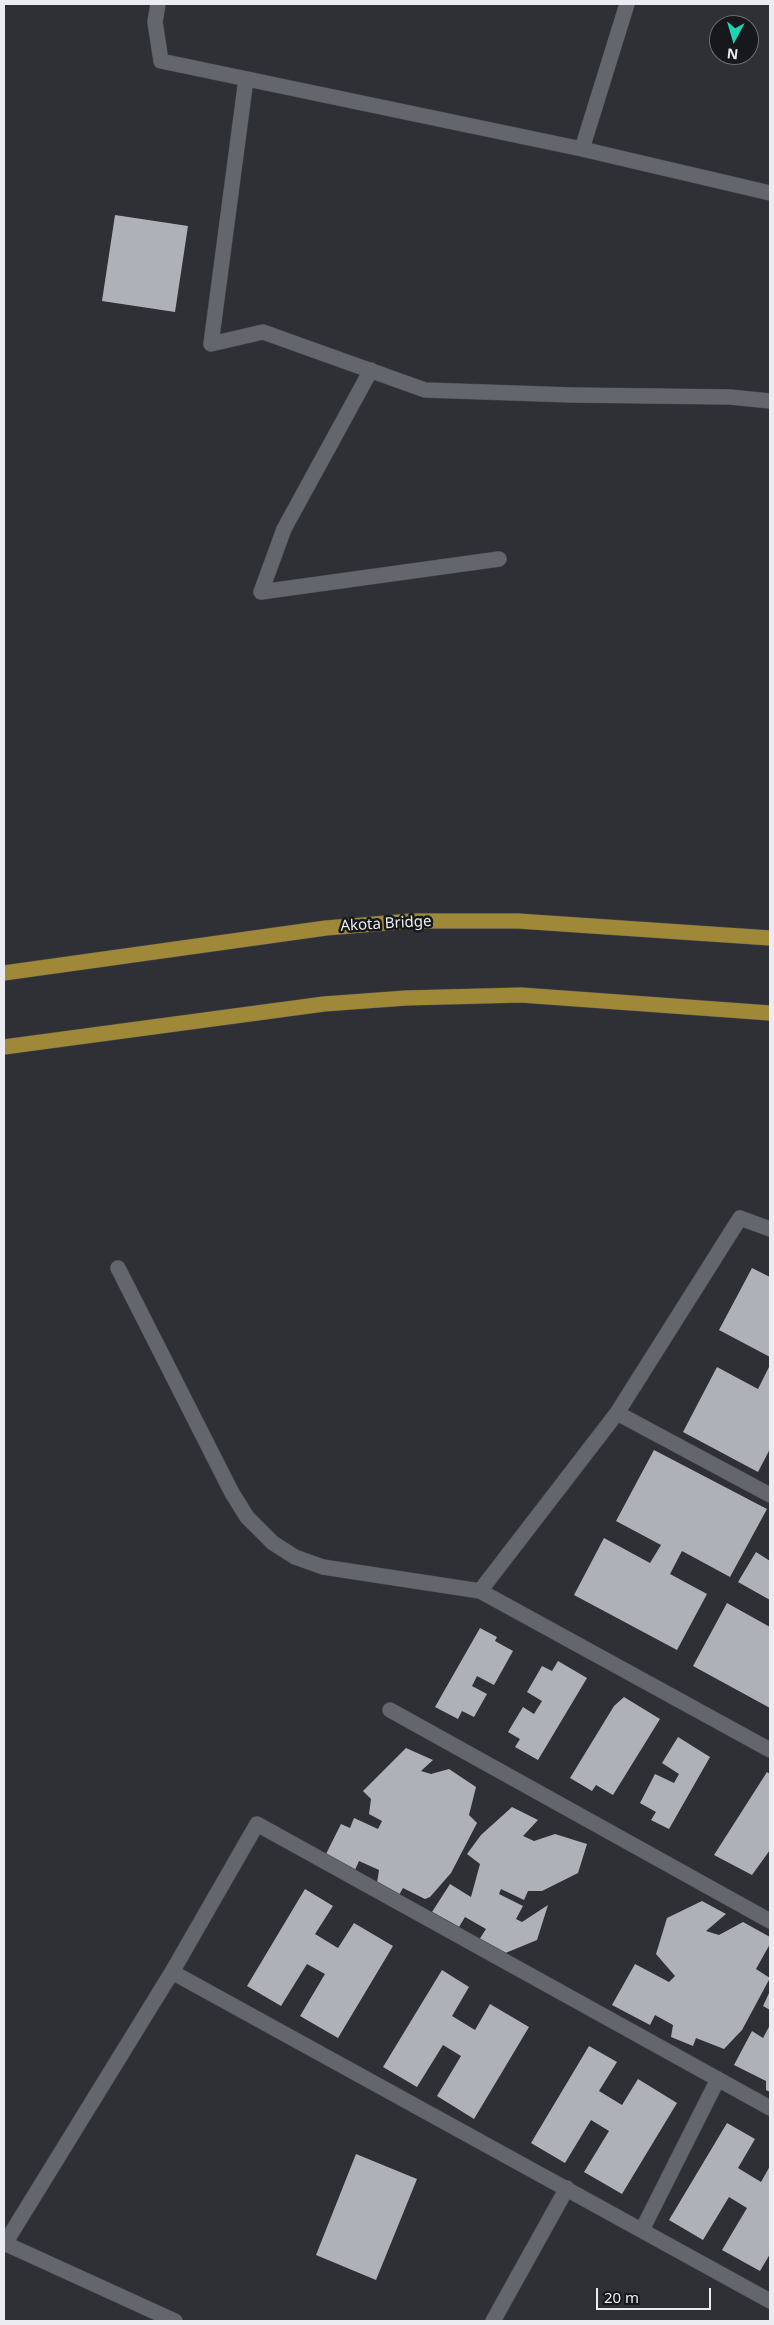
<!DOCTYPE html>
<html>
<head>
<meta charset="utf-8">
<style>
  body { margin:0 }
  #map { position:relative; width:774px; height:2325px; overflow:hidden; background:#2e3036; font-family:"Noto Sans",sans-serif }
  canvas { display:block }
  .frame { position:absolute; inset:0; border:5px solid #ebecf1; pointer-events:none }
  .north { position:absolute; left:709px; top:15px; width:50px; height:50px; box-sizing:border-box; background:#17181b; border:1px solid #6c6d71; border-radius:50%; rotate:186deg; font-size:14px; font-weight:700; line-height:20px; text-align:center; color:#ebecf1 }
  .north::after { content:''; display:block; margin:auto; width:18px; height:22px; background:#1ed5b1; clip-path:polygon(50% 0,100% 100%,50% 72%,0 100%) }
  .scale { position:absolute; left:596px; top:2288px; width:115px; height:22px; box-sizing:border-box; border:2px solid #ebecf1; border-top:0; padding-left:6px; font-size:15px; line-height:18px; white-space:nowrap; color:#ebecf1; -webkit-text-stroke:4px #17181b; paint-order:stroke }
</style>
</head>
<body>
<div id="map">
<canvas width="774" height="2325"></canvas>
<div class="frame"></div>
<div class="north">N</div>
<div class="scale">20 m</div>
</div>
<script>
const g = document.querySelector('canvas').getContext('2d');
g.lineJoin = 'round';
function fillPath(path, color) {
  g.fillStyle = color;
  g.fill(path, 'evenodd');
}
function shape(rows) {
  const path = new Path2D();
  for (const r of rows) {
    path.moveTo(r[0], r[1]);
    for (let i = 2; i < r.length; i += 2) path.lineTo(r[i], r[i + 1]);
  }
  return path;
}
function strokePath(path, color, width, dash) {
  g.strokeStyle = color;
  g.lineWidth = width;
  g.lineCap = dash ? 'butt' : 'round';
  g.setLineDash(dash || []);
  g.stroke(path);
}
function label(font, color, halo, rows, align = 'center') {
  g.font = font + ' "Noto Sans",sans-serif';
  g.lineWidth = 5;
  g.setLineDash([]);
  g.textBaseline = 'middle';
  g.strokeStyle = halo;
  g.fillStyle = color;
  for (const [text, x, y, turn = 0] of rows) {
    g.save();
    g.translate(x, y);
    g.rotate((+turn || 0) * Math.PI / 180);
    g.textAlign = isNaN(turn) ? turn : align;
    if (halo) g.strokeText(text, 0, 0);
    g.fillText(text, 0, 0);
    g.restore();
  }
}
const building = shape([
  [115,215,188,226,175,312,102,301],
  [752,1268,770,1277,770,1357,719,1330],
  [770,1365,770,1449,758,1472,683,1432,717,1367,758,1389],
  [654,1450,767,1509,730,1577,682,1551,670,1574,707,1594,677,1650,574,1595,604,1538,650,1563,661,1545,616,1521],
  [756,1552,770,1561,770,1600,738,1582],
  [727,1603,770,1627,770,1708,693,1666],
  [480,1628,497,1637,495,1641,513,1651,494,1685,477,1676,472,1686,487,1694,474,1717,462,1711,458,1719,435,1707],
  [558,1661,587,1678,538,1760,515,1747,520,1739,508,1732,523,1707,534,1714,542,1701,527,1692,542,1666,552,1671],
  [624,1697,660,1719,613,1795,596,1785,592,1791,570,1778,614,1706],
  [678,1737,710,1757,669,1829,651,1820,656,1812,640,1803,655,1774,674,1783,679,1774,662,1763],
  [406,1748,433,1760,421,1771,431,1774,449,1769,476,1787,469,1815,477,1823,451,1873,430,1897,425,1899,403,1888,399,1895,377,1883,379,1870,359,1861,355,1870,325,1856,341,1824,350,1828,354,1818,378,1829,382,1821,369,1814,371,1799,363,1791],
  [767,1772,770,1774,770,1850,752,1875,714,1855],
  [512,1807,538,1820,523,1836,534,1841,555,1834,587,1844,578,1873,542,1891,528,1891,524,1900,501,1889,499,1894,523,1906,516,1919,522,1922,548,1905,537,1940,503,1954,479,1940,486,1929,465,1917,459,1927,432,1912,450,1884,471,1897,480,1864,467,1854,481,1835],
  [305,1889,333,1906,315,1934,338,1948,354,1923,393,1946,338,2038,300,2016,325,1974,307,1964,281,2006,247,1986],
  [702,1901,726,1914,706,1931,719,1935,743,1922,770,1937,770,1944,756,1969,770,1978,742,2030,724,2049,696,2038,693,2046,671,2037,673,2025,655,2015,650,2025,612,2005,635,1964,669,1982,675,1976,656,1954,667,1918],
  [442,1970,469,1987,452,2016,475,2030,490,2004,529,2027,474,2119,437,2096,461,2056,443,2045,417,2087,383,2067],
  [770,1991,770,2010,763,2006],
  [770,2025,770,2092,766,2090,766,2081,734,2065,752,2031,763,2038],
  [589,2046,617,2062,599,2091,622,2105,638,2079,677,2103,622,2194,584,2172,609,2131,591,2120,565,2163,531,2143],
  [727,2123,755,2139,738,2168,761,2182,770,2166,770,2254,760,2271,722,2250,747,2208,729,2197,703,2240,669,2220],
  [356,2154,417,2179,376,2280,316,2255]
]);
const minor = shape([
  [158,4,155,22,161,61,582,149,770,193],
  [246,79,211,344,263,332,425,390,572,395,730,397,770,401],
  [582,149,627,4],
  [371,370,284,529,261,592,499,559],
  [118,1268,232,1493,247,1517,273,1543,295,1557,323,1567,480,1591,770,1750],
  [617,1413,770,1495],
  [480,1591,617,1413,740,1218,770,1229],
  [390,1710,770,1921],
  [172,1972,770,2301],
  [642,2230,718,2079],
  [6,2244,175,2321],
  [4,2245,172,1972,257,1824,770,2108],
  [493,2321,567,2188]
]);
const major = shape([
  [4,973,326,928,411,921,518,921,770,938],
  [4,1047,324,1004,406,998,521,995,770,1013]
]);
const streetNames = [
  ["Akota Bridge",386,924,-3]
];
fillPath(building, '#afb1b9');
strokePath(minor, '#494b50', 16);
strokePath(major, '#494b50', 16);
strokePath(minor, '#64666d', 15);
strokePath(major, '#9f8939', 15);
label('15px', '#ebecf1', '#17181b', streetNames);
</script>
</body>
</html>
